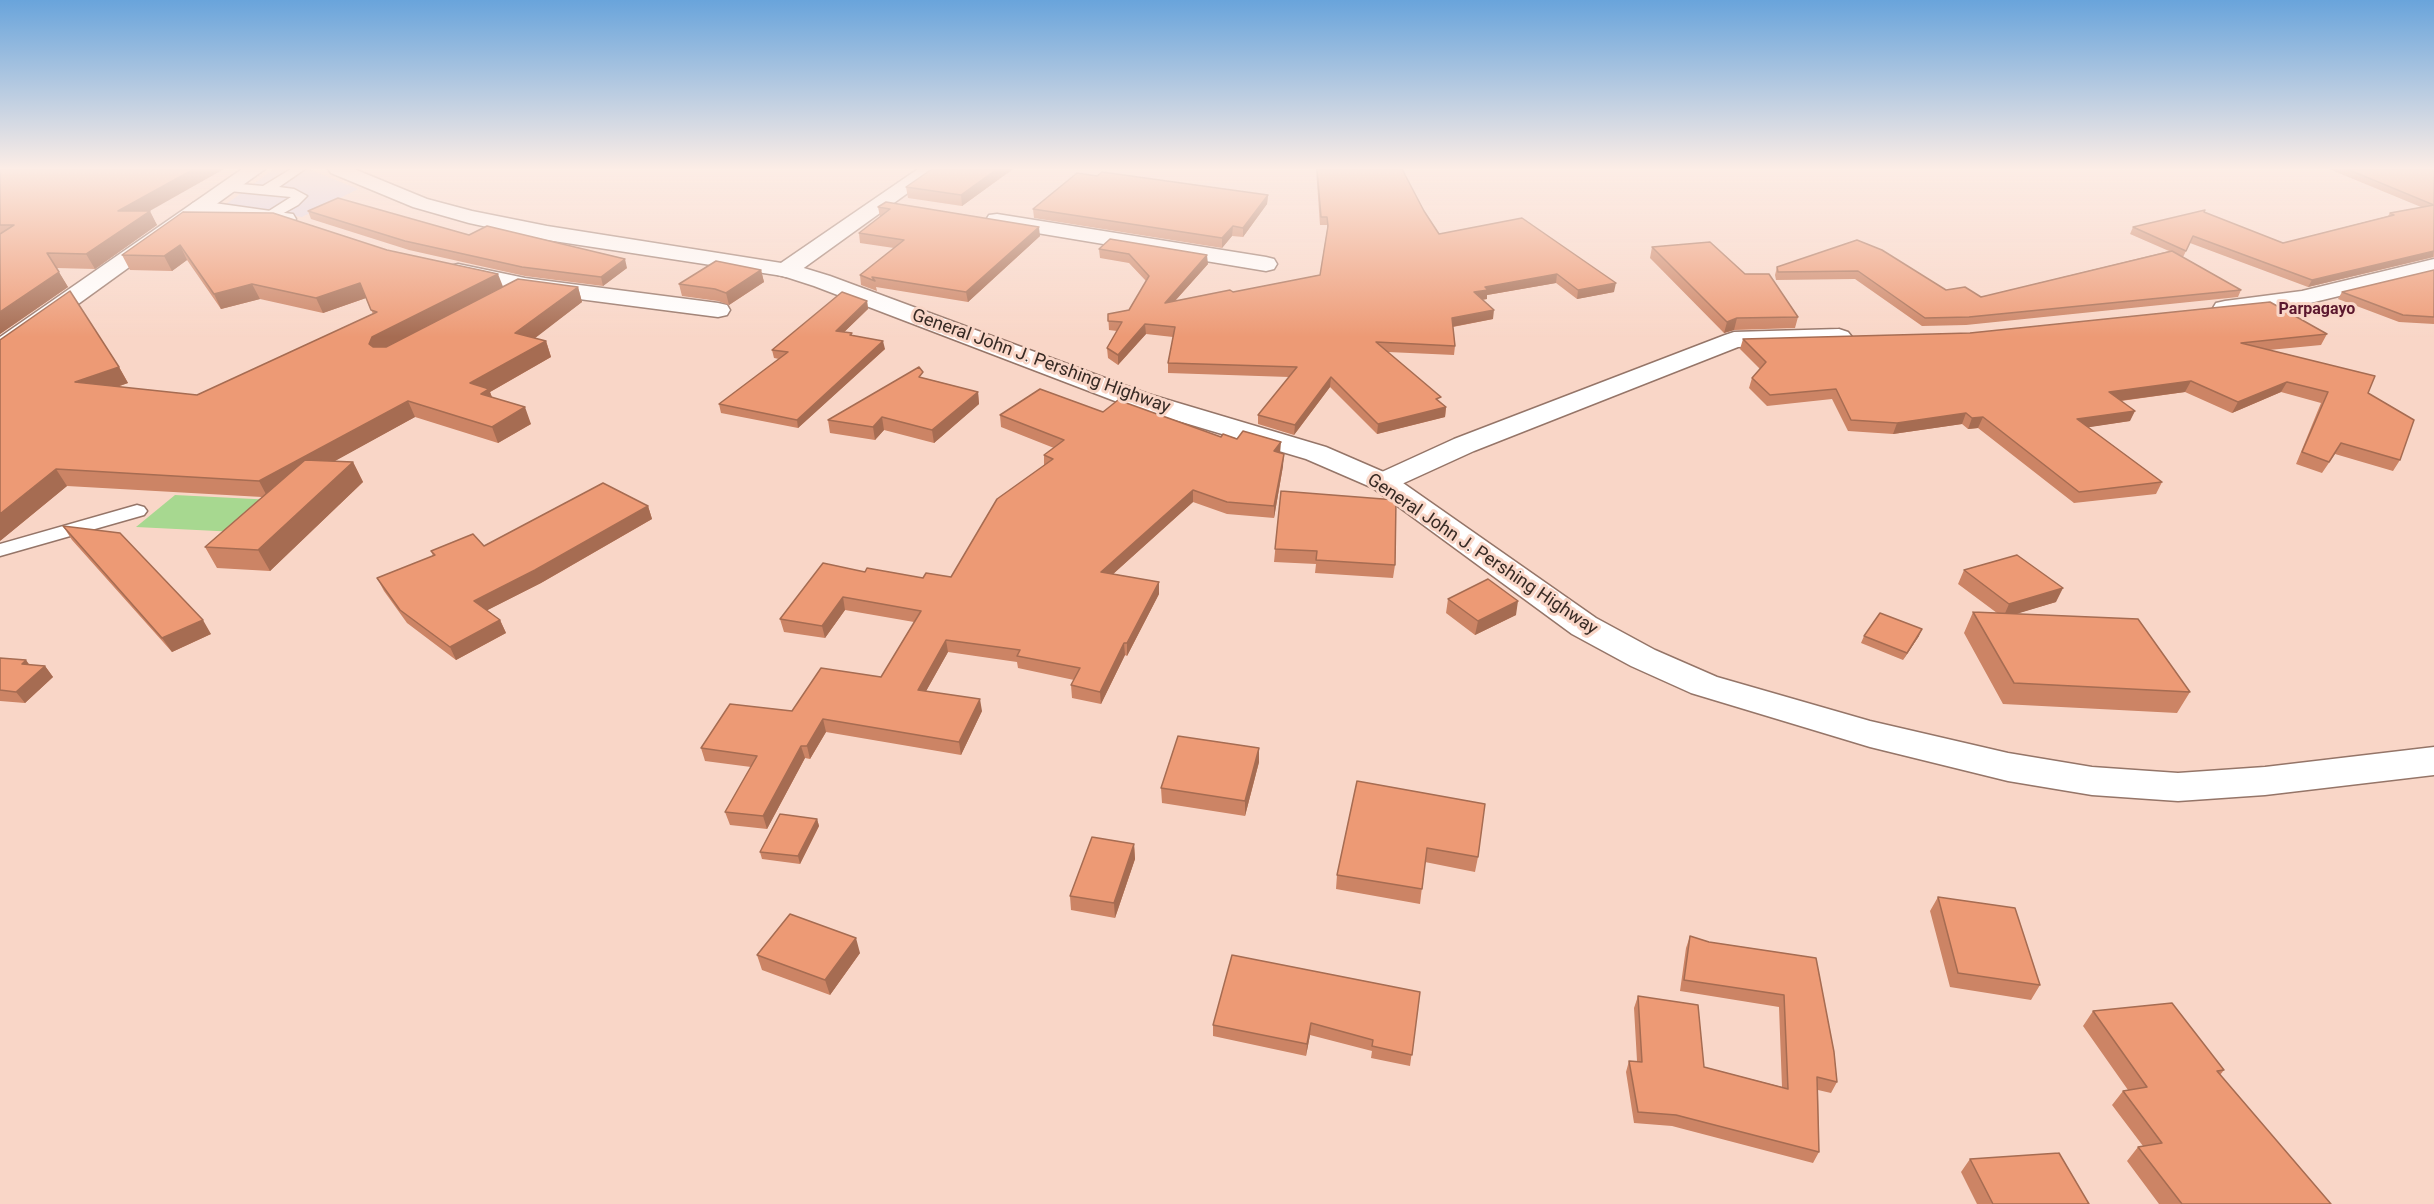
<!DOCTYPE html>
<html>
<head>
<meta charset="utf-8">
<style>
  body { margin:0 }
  canvas { display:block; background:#f9d6c7 }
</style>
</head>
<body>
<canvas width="2434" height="1204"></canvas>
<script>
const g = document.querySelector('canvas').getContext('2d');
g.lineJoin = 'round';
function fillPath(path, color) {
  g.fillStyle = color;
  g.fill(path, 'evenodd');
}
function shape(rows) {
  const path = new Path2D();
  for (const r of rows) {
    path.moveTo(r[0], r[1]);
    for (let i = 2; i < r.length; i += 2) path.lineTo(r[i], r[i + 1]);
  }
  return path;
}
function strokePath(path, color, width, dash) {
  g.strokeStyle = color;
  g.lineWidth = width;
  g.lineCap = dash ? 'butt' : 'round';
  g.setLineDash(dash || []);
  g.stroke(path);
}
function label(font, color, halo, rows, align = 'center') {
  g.font = font + ' Roboto,sans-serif';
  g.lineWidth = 6;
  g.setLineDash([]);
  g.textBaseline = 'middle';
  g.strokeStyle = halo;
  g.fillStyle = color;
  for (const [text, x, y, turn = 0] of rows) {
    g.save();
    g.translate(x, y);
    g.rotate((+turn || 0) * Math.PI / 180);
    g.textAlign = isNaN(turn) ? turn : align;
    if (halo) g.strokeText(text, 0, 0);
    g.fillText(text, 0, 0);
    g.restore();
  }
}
const commercial = shape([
  [274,169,308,169,358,189,302,217,225,205]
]);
const green = shape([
  [175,495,274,500,237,532,136,527]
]);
const lane = shape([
  [291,169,305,169,279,187,294,189,307,196,298,205,273,219,268,220,261,216,291,197,229,191,222,187,229,183,263,186,291,169],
  [137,505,144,507,147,511,144,515,0,556,0,544,137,505]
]);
const street = shape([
  [918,169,941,169,794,275,786,277,778,275,774,270,778,265,918,169],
  [200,201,285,213,293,214,296,219,293,224,285,225,193,211,189,207,193,203,200,201],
  [997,214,1266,257,1274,259,1277,264,1274,269,1266,271,989,225,986,220,989,215,997,214],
  [2434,259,2434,273,2302,305,2225,315,2216,313,2213,308,2216,303,2225,301,2302,291,2434,259],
  [458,264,525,278,718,303,727,305,730,310,727,315,718,317,525,292,450,276,446,271,450,266,458,264],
  [1839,329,1848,332,1852,337,1848,342,1738,347,1474,451,1393,488,1383,491,1373,488,1368,482,1373,476,1454,439,1725,335,1734,332,1839,329]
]);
const secondary = shape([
  [328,169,354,169,427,199,472,211,547,226,794,265,830,276,1148,394,1326,447,1393,476,1596,618,1655,650,1717,677,1870,721,2008,753,2092,767,2178,773,2265,767,2434,747,2434,775,2265,795,2178,801,2092,795,2008,781,1870,747,1691,693,1631,666,1572,634,1373,488,1306,459,1128,406,814,286,783,276,547,240,469,223,413,207,331,173,328,169]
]);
const highway = shape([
  [242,169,265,169,9,354,0,357,0,337,242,169]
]);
const wall = shape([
  [0,169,149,211,157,225,95,269,56,268,68,287,0,334],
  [1013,169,962,206,908,198,906,187],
  [1316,169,1402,169,1424,211,1439,234,1614,292,1577,299,1556,283,1487,295,1487,299,1482,300,1493,319,1453,327,1455,346,1454,355,1388,352,1446,407,1445,417,1377,434,1330,387,1294,435,1258,424,1258,415,1289,377,1168,373,1168,363,1173,337,1146,334,1118,365,1108,358,1107,348,1117,331,1109,330,1108,314,1129,310,1146,281,1129,263,1100,258,1099,249,1208,264,1175,301,1233,292,1320,275,1327,230,1327,225,1320,225],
  [2329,169,2434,169,2434,257,2308,287,2190,243,2183,257,2241,290,2238,297,1966,325,1922,326,1855,279,1776,280,1775,275,1777,267,1857,240,1946,290,1981,297,2169,251,2130,234,2133,227,2204,212,2283,243,2388,216,2390,213,2421,207],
  [1268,195,1267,204,1243,237,1232,236,1222,248,1034,218,1033,209],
  [878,207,1040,236,968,302,876,287,877,291,861,285,860,275,894,248,860,243,859,233,880,217],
  [308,211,469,235,627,268,603,286,525,276,409,250,311,219],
  [183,212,503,287,578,287,582,302,534,338,546,341,551,357,490,392,492,397,531,424,498,443,415,417,334,461,353,462,363,482,270,571,217,568,205,547,262,497,67,486,0,541,119,367,128,383,117,387,197,395,373,314,366,298,323,313,260,299,221,309,187,260,172,271,130,270,122,255],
  [1652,247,1745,274,1798,317,1795,328,1734,330,1724,333,1650,258],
  [761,270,764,282,729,305,718,301,682,296,679,284],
  [2434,270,2434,324,2399,322,2338,299,2342,292],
  [867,301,868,309,844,332,852,333,852,335,885,349,798,428,721,413,719,404,779,359,774,358,772,350],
  [2327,334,2321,345,2269,350,2368,393,2400,460,2393,471,2335,454,2322,473,2296,464,2321,403,2281,392,2232,413,2185,392,2121,401,2130,421,2088,427,2162,482,2156,494,2074,503,1978,428,1968,429,1962,424,1893,434,1848,431,1832,399,1767,406,1749,388,1752,378,1760,369,1740,349,1743,339],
  [924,378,978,392,979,404,934,443,884,430,875,440,830,433,828,420],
  [1103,412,1221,437,1280,453,1283,466,1274,518,1227,514,1193,502,1113,574,1159,582,1159,594,1127,656,1125,655,1101,704,1072,698,1071,685,1074,680,1018,668,1017,662,948,652,926,691,982,711,961,755,826,732,810,759,805,758,767,829,730,825,725,812,751,767,705,761,701,748,792,711,881,677,914,622,845,610,825,638,784,632,780,619,865,572,923,578,951,577,1044,465,1044,455,1054,448,1001,427,1000,415],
  [1281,491,1395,565,1393,578,1315,573,1316,564,1274,562],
  [648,506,652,519,541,583,487,610,500,620,506,633,456,660,407,623,384,591,377,578,433,556,431,551,484,546],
  [63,526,211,634,172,652,72,540],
  [1964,570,2056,602,2015,614,2190,692,2177,713,2003,704,1964,633,1973,612,1997,613,1958,584],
  [1448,599,1516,615,1475,635,1446,613],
  [1864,636,1919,636,1903,660,1861,643],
  [0,658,30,665,45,666,53,677,25,703,0,701],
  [1259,748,1259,762,1245,816,1162,803,1161,788],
  [1357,781,1478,857,1475,872,1425,862,1420,904,1336,889,1337,875],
  [817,819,819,826,800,864,762,859,760,852],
  [1134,844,1135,859,1115,918,1071,910,1070,896],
  [1938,897,2040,985,2031,1000,1950,987,1930,911],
  [1690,936,1709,942,1816,958,1837,1082,1831,1093,1818,1090,1819,1152,1813,1163,1672,1126,1634,1123,1626,1072,1629,1061,1637,1061,1634,1008,1638,996,1704,1067,1782,1087,1779,1007,1680,991,1686,948],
  [860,953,830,995,762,970,757,955],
  [1420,992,1410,1066,1371,1058,1372,1051,1310,1035,1306,1056,1213,1036,1213,1025],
  [2093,1011,2224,1070,2220,1075,2331,1204,2159,1204,2127,1161,2138,1147,2143,1146,2112,1105,2123,1091,2128,1090,2083,1026],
  [1970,1159,2089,1204,1977,1204,1961,1172]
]);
const shadedWall = shape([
  [194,169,224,169,125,225,118,211],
  [997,169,1013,169,962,206,961,195],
  [1268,195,1267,204,1243,237,1243,228],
  [150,211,157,225,95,269,86,254],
  [1233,226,1232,236,1222,248,1222,238],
  [1039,227,1040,236,968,302,966,292],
  [180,245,187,260,172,271,164,256],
  [2434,251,2433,257,2308,287,2312,280],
  [1207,255,1208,264,1165,312,1165,303],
  [625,259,627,268,603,286,601,277],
  [761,270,764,282,729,305,726,293],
  [59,272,68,287,0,334,0,312],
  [498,274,504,289,379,353,369,344,372,337],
  [1557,274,1556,283,1487,295,1487,299,1473,301,1474,292,1485,287],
  [360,283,366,298,323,313,316,298],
  [1616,283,1614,292,1577,299,1578,290],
  [252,284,260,299,221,309,214,294],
  [578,287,582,302,521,349,515,333],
  [867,301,868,309,837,339,836,331],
  [1494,310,1493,319,1451,327,1452,318],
  [1737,318,1734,330,1724,333,1727,322],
  [1145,324,1146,334,1118,365,1118,355],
  [546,341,551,357,490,392,495,406,470,383],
  [883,341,885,349,798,428,797,420],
  [119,367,128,383,84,398,75,382],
  [1331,377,1330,387,1294,435,1295,425],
  [2191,381,2185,392,2103,403,2109,392],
  [2287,382,2281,392,2232,413,2238,402],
  [978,392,979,404,934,443,932,430],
  [408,401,415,417,268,498,259,481],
  [525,407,531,424,498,443,492,427],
  [1446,407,1445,417,1377,434,1378,424],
  [2135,411,2130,421,2071,430,2077,419],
  [1966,413,1962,424,1893,434,1897,423],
  [882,417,884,430,875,440,873,427],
  [1983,417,1978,428,1968,429,1972,418],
  [1281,442,1280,454,1274,451],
  [1284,454,1283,466,1274,518,1274,506],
  [353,462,363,482,270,571,258,550],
  [56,469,67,486,0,541,0,514],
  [1193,490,1193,502,1102,584,1101,572],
  [648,506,652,519,541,583,480,614,474,601],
  [1159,582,1159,594,1127,656,1127,643],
  [2063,588,2056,602,2003,618,2009,604],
  [843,597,845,610,825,638,822,626],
  [1518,601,1516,615,1475,635,1478,621],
  [203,620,211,634,172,652,162,638],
  [500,620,506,633,456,660,450,647],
  [1922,629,1919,636,1903,660,1907,653],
  [946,640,948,652,920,702,918,690],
  [1124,643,1125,655,1101,704,1100,692],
  [26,660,34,671,22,664],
  [45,666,53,677,25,703,16,692],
  [980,699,982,711,961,755,959,742],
  [823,719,826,732,810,759,807,746],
  [801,746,805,758,767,829,763,816],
  [1259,748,1259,762,1245,816,1245,801],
  [817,819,819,826,800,864,798,856],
  [1134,844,1135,859,1115,918,1114,903],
  [856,938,860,953,830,995,825,980],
  [1311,1023,1310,1035,1306,1056,1307,1044]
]);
const building = shape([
  [0,169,194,169,118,211,150,211,86,254,47,253,59,272,0,312,0,234,14,225,0,225,0,169],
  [932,169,997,169,961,195,906,187,932,169],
  [1317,169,1402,169,1424,211,1439,234,1522,218,1616,283,1578,290,1557,274,1485,287,1488,290,1474,292,1494,310,1452,318,1455,346,1376,342,1441,397,1436,399,1446,407,1378,424,1331,377,1295,425,1258,415,1297,367,1168,363,1175,327,1145,324,1118,355,1107,348,1122,322,1108,321,1108,314,1129,310,1149,276,1129,254,1099,249,1110,239,1207,255,1165,303,1230,290,1233,292,1320,275,1328,226,1327,217,1321,217,1317,169],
  [2347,169,2434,169,2434,171,2433,171,2434,172,2434,205,2347,169],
  [1102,172,1268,195,1243,228,1233,226,1222,238,1033,209,1077,173,1097,176,1102,172],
  [338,198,469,235,487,226,625,259,601,277,522,267,405,241,308,211,338,198],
  [886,202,1039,227,966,292,872,277,875,281,860,275,904,240,859,233,890,209,878,207,886,202],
  [2434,205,2434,251,2312,280,2193,236,2186,251,2133,227,2205,210,2204,212,2283,243,2394,215,2390,213,2434,205],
  [183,212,273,213,387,250,498,274,372,337,369,344,373,347,386,347,518,279,578,287,515,333,546,341,470,383,489,389,481,394,525,407,492,427,408,401,259,481,56,469,0,514,0,340,70,291,119,367,75,382,197,395,377,312,371,310,360,283,316,298,252,284,214,294,180,245,164,256,122,255,183,212],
  [1857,240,1882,250,1946,290,1965,287,1981,297,2172,251,2241,290,1969,317,1925,318,1858,271,1778,272,1777,267,1857,240],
  [1710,242,1745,274,1769,274,1798,317,1737,318,1727,322,1652,247,1710,242],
  [716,261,761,270,726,293,715,289,679,284,716,261],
  [2434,270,2434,317,2403,315,2342,292,2434,270],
  [842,292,867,301,836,331,852,333,850,335,883,341,797,420,719,404,788,352,772,350,842,292],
  [2270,302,2327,334,2241,343,2375,376,2368,393,2414,420,2400,460,2341,443,2329,462,2302,452,2328,392,2287,382,2238,402,2191,381,2109,392,2135,411,2077,419,2162,482,2079,492,1983,417,1972,418,1966,413,1897,423,1851,420,1836,389,1770,395,1752,378,1766,362,1743,339,1970,333,2270,302],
  [919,367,923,372,919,377,978,392,932,430,882,417,873,427,828,420,919,367],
  [1040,389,1103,412,1118,400,1221,437,1223,434,1237,439,1243,431,1281,442,1274,451,1284,454,1274,506,1227,502,1193,490,1101,572,1159,582,1127,643,1124,643,1100,692,1071,685,1080,668,1017,656,1020,650,946,640,918,690,980,699,959,742,823,719,807,746,801,746,763,816,725,812,757,756,701,748,730,704,792,711,821,668,881,677,921,611,843,597,822,626,780,619,823,563,865,572,867,568,923,578,926,573,951,577,997,499,1053,459,1044,455,1064,440,1000,415,1040,389],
  [305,460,353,462,258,550,205,547,305,460],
  [603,483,648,506,535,570,474,601,500,620,450,647,400,610,377,578,435,555,431,551,473,534,484,546,603,483],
  [1281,491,1396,500,1395,565,1316,560,1317,551,1275,549,1281,491],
  [63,526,120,533,203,620,162,638,63,526],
  [2017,555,2063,588,2009,604,1964,570,2017,555],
  [1488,579,1518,601,1478,621,1448,599,1488,579],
  [1973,612,2138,619,2190,692,2014,683,1973,612],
  [1880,613,1922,629,1907,653,1864,636,1880,613],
  [0,658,26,660,22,664,45,666,16,692,0,690,0,658],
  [1178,736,1259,748,1245,801,1161,788,1178,736],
  [1357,781,1485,804,1478,857,1427,848,1422,889,1337,875,1357,781],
  [780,814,817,819,798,856,760,852,780,814],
  [1092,837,1134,844,1114,903,1070,896,1092,837],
  [1938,897,2015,908,2040,985,1958,973,1938,897],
  [790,914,856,938,825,980,757,955,790,914],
  [1690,936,1709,942,1816,958,1834,1052,1837,1082,1817,1077,1819,1152,1676,1115,1638,1112,1629,1061,1642,1062,1638,996,1698,1005,1704,1067,1788,1089,1784,995,1684,980,1690,936],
  [1232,955,1420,992,1412,1055,1372,1046,1373,1040,1311,1023,1307,1044,1213,1025,1232,955],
  [2172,1003,2224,1070,2217,1071,2331,1204,2182,1204,2138,1147,2162,1143,2123,1091,2147,1087,2093,1011,2172,1003],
  [2059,1153,2089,1204,1993,1204,1970,1159,2059,1153]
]);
const farNeighbourhoodnames = [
  ["Parpagayo",2317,310]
];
const streetNames = [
  ["General John J. Pershing Highway",1041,362,20],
  ["General John J. Pershing Highway",1482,555,34]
];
fillPath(commercial, '#dad0e5');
fillPath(green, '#a7d890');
strokePath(lane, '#957568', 3);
strokePath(street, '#957568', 3);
strokePath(secondary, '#957568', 3);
strokePath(highway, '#957568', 3);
fillPath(lane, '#fff');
fillPath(street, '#fff');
fillPath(secondary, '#fff');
fillPath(highway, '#fff');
fillPath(wall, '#cc8465');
fillPath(shadedWall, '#a66c52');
fillPath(building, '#ed9a75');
strokePath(building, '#a66c52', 1.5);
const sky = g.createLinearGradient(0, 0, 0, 337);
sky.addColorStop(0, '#69a4db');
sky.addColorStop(0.5, '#fcede6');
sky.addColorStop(1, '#fcede600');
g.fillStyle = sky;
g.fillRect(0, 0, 2434, 337);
label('bold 16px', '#5b172e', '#f9d6c7', farNeighbourhoodnames);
label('18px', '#372a24', '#f9d6c7', streetNames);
</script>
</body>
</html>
